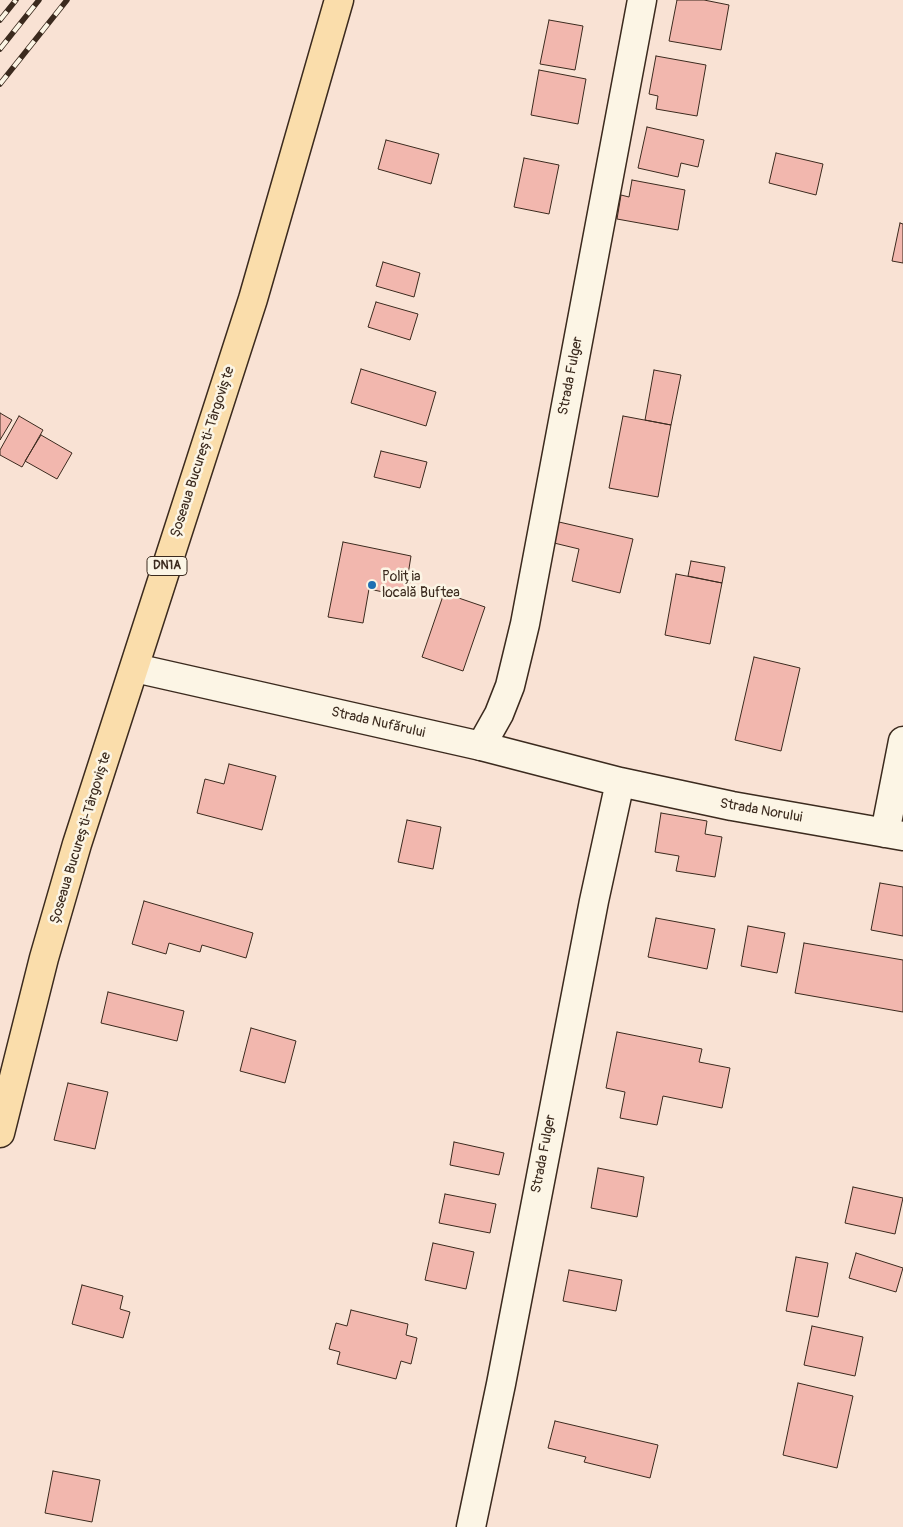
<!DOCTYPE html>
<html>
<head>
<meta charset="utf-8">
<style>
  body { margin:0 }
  canvas { display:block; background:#f9e2d4 }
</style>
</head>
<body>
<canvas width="903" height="1527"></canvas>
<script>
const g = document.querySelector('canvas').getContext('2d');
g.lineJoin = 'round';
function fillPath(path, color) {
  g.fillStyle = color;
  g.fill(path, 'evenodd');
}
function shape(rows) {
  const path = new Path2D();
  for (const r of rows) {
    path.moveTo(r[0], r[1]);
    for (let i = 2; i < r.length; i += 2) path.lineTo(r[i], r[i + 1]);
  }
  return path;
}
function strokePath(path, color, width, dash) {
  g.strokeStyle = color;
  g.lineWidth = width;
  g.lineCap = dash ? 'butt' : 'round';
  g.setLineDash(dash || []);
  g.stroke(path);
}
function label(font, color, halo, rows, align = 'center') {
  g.font = font + ' Pangolin,sans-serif';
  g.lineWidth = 5;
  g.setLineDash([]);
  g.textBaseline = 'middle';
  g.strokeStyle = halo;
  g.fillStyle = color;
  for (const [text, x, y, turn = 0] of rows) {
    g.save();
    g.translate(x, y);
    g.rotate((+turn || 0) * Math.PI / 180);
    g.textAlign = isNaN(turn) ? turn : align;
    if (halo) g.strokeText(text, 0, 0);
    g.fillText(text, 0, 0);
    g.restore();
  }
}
const building = shape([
  [677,0,704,0,729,5,721,50,669,41,677,0],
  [549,20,583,26,575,70,540,64,549,20],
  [656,56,706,65,697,116,656,109,658,96,649,94,656,56],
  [539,70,586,79,578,124,531,115,539,70],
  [647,127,704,140,698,167,681,163,678,177,638,168,647,127],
  [386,140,439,154,431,184,378,169,386,140],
  [776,153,823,164,816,195,769,183,776,153],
  [524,158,559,165,549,214,514,207,524,158],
  [632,180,685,190,678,230,617,219,621,195,629,197,632,180],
  [900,223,903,224,903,263,892,261,900,223],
  [383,262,420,273,414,297,376,286,383,262],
  [376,302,418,314,410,340,368,327,376,302],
  [361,369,436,392,426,426,351,403,361,369],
  [654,370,681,375,671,425,645,420,654,370],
  [0,413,12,420,0,440,0,413],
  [19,416,43,430,22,467,0,455,0,450,19,416],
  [623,416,671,425,658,497,609,488,623,416],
  [41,435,72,453,57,479,25,461,41,435],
  [381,451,427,462,420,488,374,477,381,451],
  [559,522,633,539,620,593,572,581,579,549,554,543,559,522],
  [343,542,411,556,407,581,410,581,407,597,369,589,363,623,328,617,343,542],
  [691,561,725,567,722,583,688,576,691,561],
  [676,574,722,583,710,644,665,635,676,574],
  [444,593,485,607,463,671,422,657,444,593],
  [754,657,800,668,781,751,735,740,754,657],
  [229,764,276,776,262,830,197,813,205,779,224,784,229,764],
  [661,813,707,821,705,834,722,837,715,877,676,871,679,856,655,852,661,813],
  [407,820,441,827,433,869,398,862,407,820],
  [880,883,903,887,903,936,871,930,880,883],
  [144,901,253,933,246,958,202,945,200,952,169,943,166,954,132,944,144,901],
  [656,918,715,929,707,969,648,957,656,918],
  [748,926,785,933,777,973,741,966,748,926],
  [804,943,903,960,903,1012,795,993,804,943],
  [108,992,184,1011,177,1041,101,1023,108,992],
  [251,1028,296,1041,285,1083,240,1071,251,1028],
  [617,1032,702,1049,699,1062,730,1068,722,1108,663,1096,657,1125,620,1118,625,1092,606,1088,617,1032],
  [68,1083,108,1092,95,1149,54,1140,68,1083],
  [454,1142,504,1153,499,1175,450,1165,454,1142],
  [598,1168,644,1177,637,1217,591,1208,598,1168],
  [853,1187,903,1198,895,1234,845,1223,853,1187],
  [445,1194,496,1204,490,1233,439,1223,445,1194],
  [433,1243,474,1252,466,1289,425,1280,433,1243],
  [856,1253,903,1268,896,1292,849,1278,856,1253],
  [796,1257,828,1263,818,1317,786,1311,796,1257],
  [569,1270,622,1280,616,1311,563,1301,569,1270],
  [82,1285,123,1296,120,1309,130,1312,123,1338,72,1324,82,1285],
  [351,1310,408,1324,406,1335,417,1338,411,1364,401,1361,396,1379,337,1364,340,1352,329,1349,336,1323,347,1326,351,1310],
  [812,1326,863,1337,855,1376,804,1365,812,1326],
  [798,1383,853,1396,837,1468,783,1455,798,1383],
  [555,1421,658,1445,650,1478,584,1462,586,1457,548,1448,555,1421],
  [53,1471,100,1480,92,1522,45,1513,53,1471]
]);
const minor = shape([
  [481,746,620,782,732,806,903,836],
  [885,833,903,741],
  [471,1527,501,1384,594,901,620,782]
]);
const tertiary = shape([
  [135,668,481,746,499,714,510,686,525,624,642,0]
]);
const primary = shape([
  [0,1133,44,958,77,844,253,299,339,0]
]);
const rail = shape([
  [0,20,16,0],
  [0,49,39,0],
  [0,84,67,0]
]);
const markers = [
  [372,585,5,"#1f6fb2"]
];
const shields = [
  [167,566,40]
];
const shieldNames = [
  ["DN1A",167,566]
];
const streetNames = [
  ["Strada Fulger",571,376,-79],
  ["Șoseaua București-Târgoviște",203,452,-72],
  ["Strada Nufărului",378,723,13],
  ["Strada Norului",761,811,10],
  ["Șoseaua București-Târgoviște",81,838,-73],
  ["Strada Fulger",544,1154,-79]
];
const poiNames = [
  ["Poliția",382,577],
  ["locală Buftea",382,593]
];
fillPath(building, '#f2b7ae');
strokePath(building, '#3b2a1e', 1);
strokePath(minor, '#3b2a1e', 31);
strokePath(tertiary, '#3b2a1e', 31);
strokePath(primary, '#3b2a1e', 31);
strokePath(minor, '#fcf5e5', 28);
strokePath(tertiary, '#fcf5e5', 28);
strokePath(primary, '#faddab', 28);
strokePath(rail, '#3b2a1e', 5.5);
strokePath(rail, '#fcf5e5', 4, [11]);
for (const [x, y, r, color] of markers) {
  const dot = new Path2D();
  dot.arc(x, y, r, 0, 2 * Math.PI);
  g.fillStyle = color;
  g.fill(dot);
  strokePath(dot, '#fcf5e5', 2);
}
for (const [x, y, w] of shields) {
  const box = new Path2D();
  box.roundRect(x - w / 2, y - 9.5, w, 19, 4);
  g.fillStyle = '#fcf5e5';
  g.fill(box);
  strokePath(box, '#3b2a1e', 1);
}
label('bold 12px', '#3b2a1e', null, shieldNames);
label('14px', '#3b2a1e', '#fcf5e5', streetNames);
label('14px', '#3b2a1e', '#fcf5e5', poiNames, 'left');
</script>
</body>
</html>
